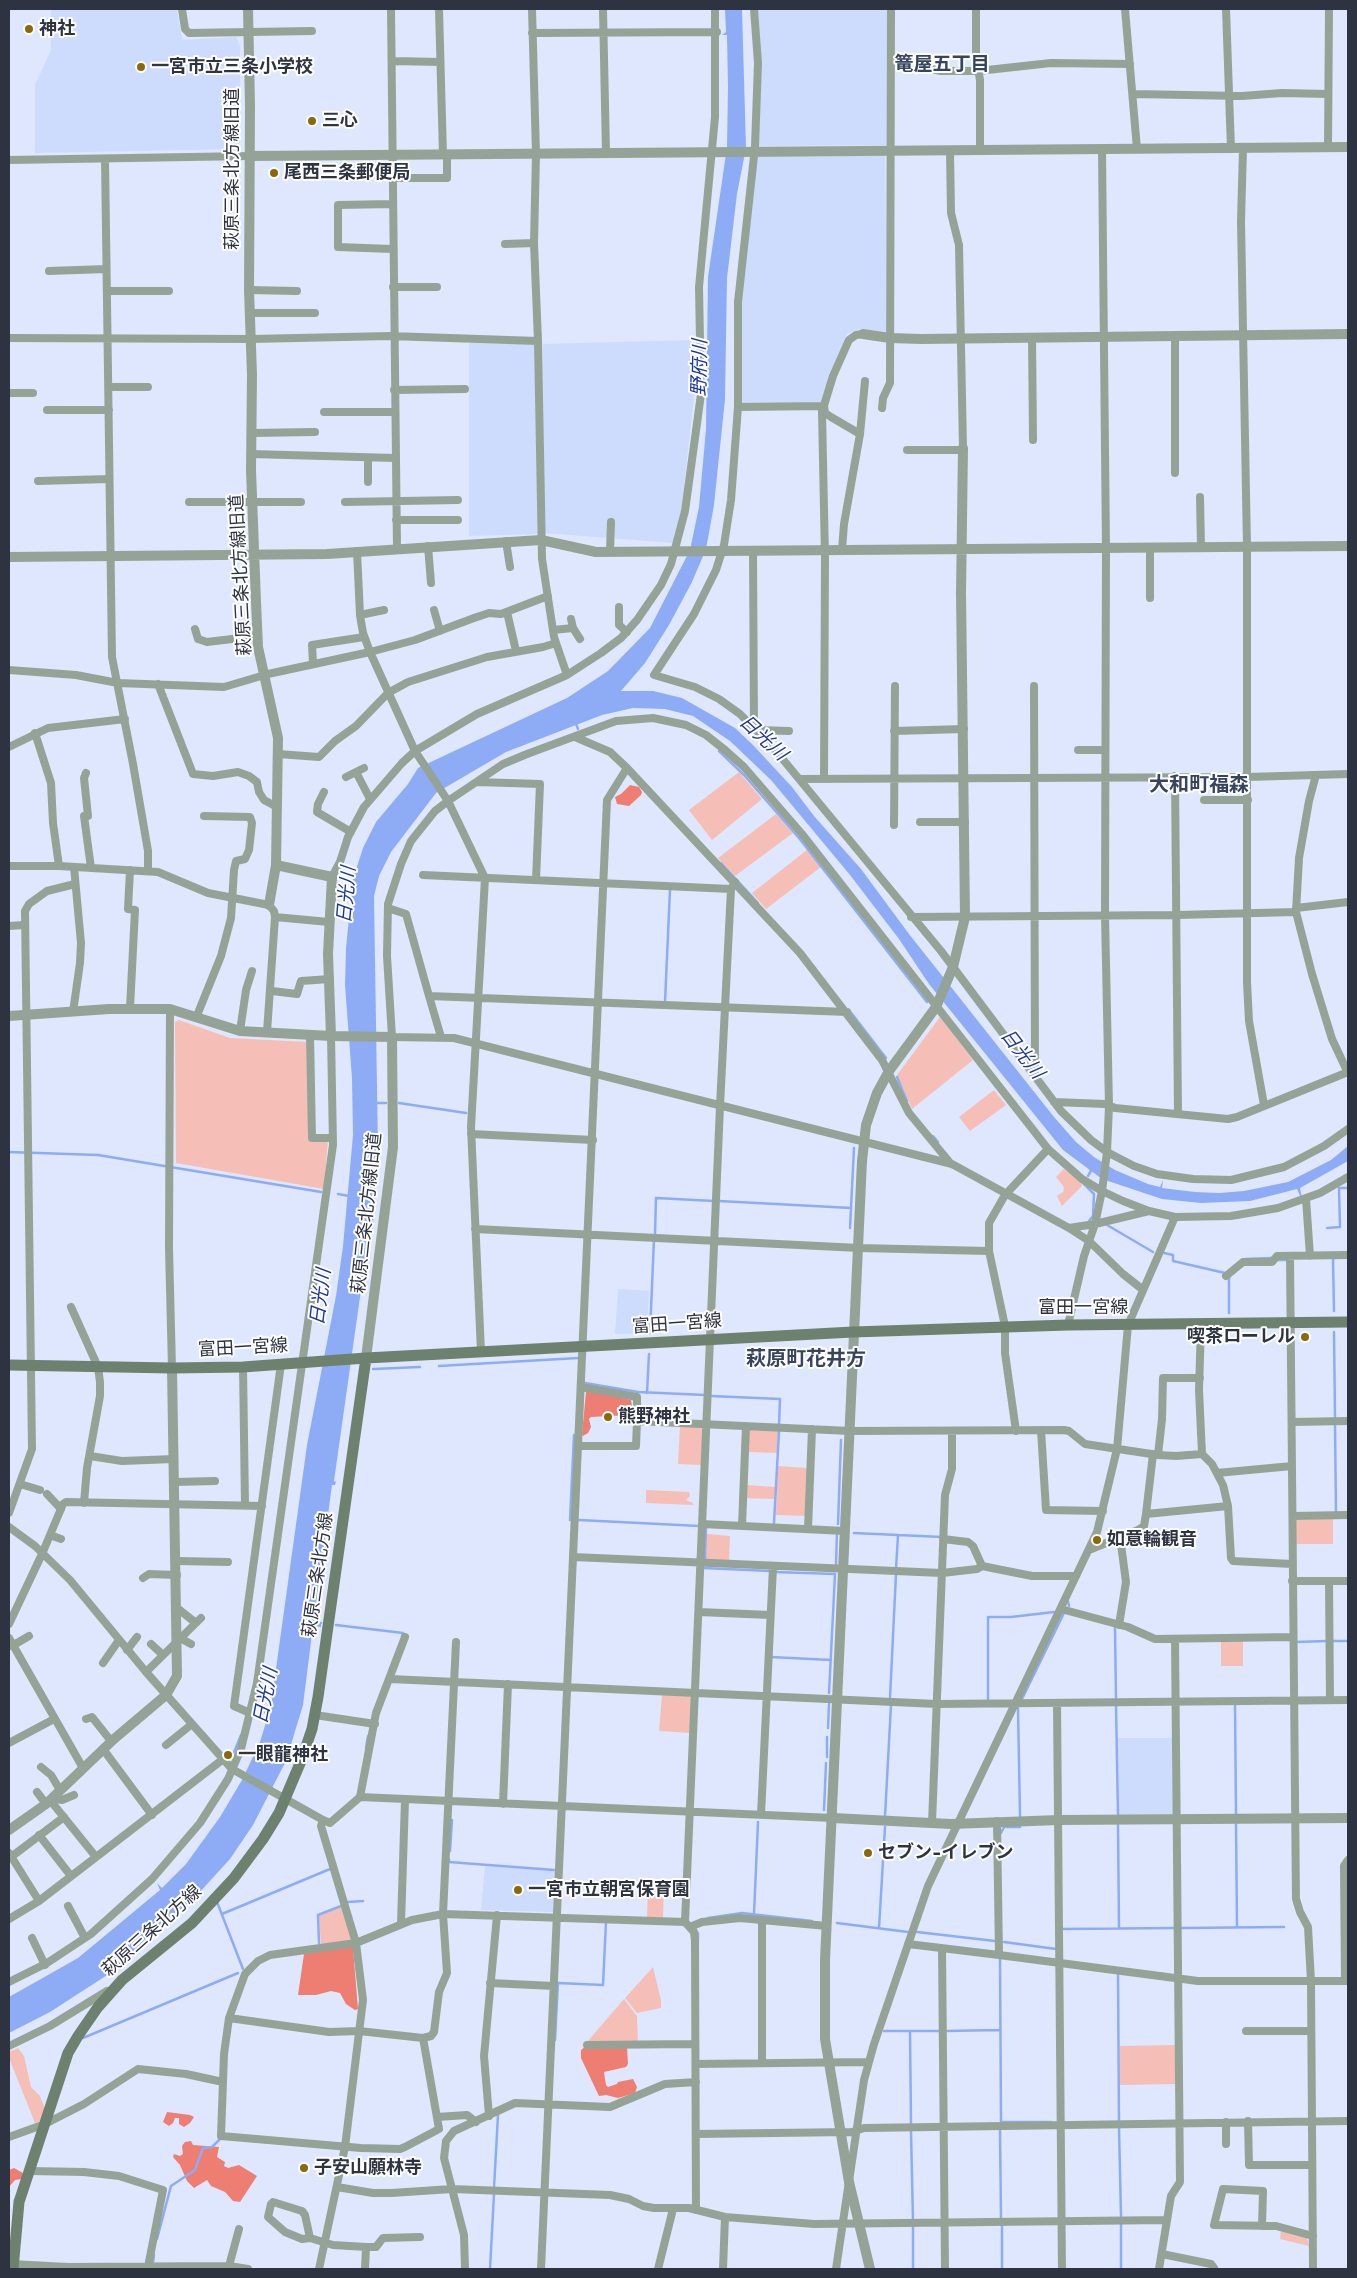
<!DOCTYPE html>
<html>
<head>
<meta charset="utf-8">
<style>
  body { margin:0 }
  #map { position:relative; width:1357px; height:2278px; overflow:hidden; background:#dee7fd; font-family:"Work Sans",sans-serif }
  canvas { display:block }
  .frame { position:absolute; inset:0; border:10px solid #2e3341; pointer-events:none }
</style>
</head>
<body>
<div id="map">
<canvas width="1357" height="2278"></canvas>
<div class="frame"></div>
</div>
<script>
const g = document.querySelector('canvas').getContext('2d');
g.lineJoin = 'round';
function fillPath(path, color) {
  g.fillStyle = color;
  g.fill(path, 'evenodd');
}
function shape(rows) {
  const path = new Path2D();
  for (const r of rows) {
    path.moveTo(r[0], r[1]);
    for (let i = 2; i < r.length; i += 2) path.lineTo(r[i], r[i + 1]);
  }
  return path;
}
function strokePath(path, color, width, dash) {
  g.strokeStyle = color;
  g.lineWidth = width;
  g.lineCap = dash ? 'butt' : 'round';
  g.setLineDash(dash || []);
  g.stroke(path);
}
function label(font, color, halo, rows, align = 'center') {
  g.font = font + ' "Work Sans","Noto Sans JP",sans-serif';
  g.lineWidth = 4;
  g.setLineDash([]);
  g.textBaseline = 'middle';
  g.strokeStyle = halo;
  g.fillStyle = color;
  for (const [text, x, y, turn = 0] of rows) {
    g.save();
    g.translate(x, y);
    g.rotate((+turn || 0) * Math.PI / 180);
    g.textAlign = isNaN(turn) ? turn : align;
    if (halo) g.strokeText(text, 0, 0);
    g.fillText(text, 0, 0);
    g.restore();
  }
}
const built = shape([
  [51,9,177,9,182,40,236,37,240,46,240,143,236,149,35,153,35,85,51,50],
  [756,9,887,9,887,145,758,146],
  [885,155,887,332,860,329,847,334,823,400,819,404,742,404,740,302,757,156],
  [695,340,694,397,680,522,673,543,544,533,543,344],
  [469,343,535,344,538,534,469,536],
  [618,1289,649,1291,647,1333,615,1334],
  [1118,1738,1174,1738,1173,1815,1119,1815],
  [485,1866,555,1871,553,1912,481,1910]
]);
const green = shape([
  [739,772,762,799,712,840,689,810],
  [776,814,793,833,735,876,718,858],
  [807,850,821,867,766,909,752,893],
  [940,1017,973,1060,912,1109,897,1075],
  [179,1020,230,1038,307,1042,309,1138,328,1139,324,1189,176,1163,175,1022],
  [994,1090,1006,1105,970,1131,959,1117],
  [1064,1169,1082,1182,1082,1186,1062,1206,1057,1196,1063,1192,1064,1187,1056,1177],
  [680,1426,703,1427,701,1465,678,1464],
  [748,1429,778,1431,777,1453,747,1452],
  [778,1466,808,1468,806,1516,776,1515],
  [746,1485,775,1487,775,1499,745,1498],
  [646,1490,689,1492,690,1496,686,1500,693,1503,693,1505,646,1503],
  [1333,1518,1333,1544,1296,1544,1296,1520],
  [707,1534,730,1536,729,1561,706,1560],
  [1221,1641,1243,1641,1243,1666,1221,1666],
  [662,1695,692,1696,690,1733,659,1731],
  [648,1888,664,1889,663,1918,647,1917],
  [342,1906,351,1939,349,1942,321,1945,319,1916],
  [653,1967,661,2000,661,2008,637,2013,625,1998],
  [624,1999,637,2016,638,2042,587,2042],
  [1177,2045,1177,2084,1120,2085,1120,2046],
  [18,2048,24,2056,31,2087,40,2096,45,2109,42,2120,35,2123,9,2058,9,2052],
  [1281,2231,1307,2238,1309,2246,1280,2239]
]);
const forest = shape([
  [630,785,639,787,642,792,641,795,629,806,617,804,615,797,621,794],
  [588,1391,631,1400,633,1412,630,1415,591,1417,589,1419,591,1427,588,1433,583,1436,582,1434,586,1392],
  [348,1945,353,1948,358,2009,355,2010,346,2004,340,1993,331,1991,316,1995,298,1995,304,1954],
  [586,2046,627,2047,628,2064,626,2067,604,2072,606,2085,608,2087,617,2084,618,2082,633,2079,637,2087,635,2093,618,2098,606,2095,599,2096,581,2058,581,2050],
  [167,2112,190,2115,194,2117,190,2123,184,2127,179,2124,179,2118,175,2118,173,2123,169,2126,163,2122],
  [191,2141,193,2145,219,2147,217,2157,225,2162,224,2166,228,2168,239,2165,257,2176,240,2202,233,2201,225,2192,211,2186,207,2180,194,2188,187,2181,180,2165,173,2157,174,2154,180,2156,183,2154,182,2146,185,2142],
  [14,2168,23,2173,22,2179,15,2180,9,2187,9,2170]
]);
const water = shape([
  [725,9,742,9,746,148,737,194,727,278,725,399,714,505,706,549,692,582,669,625,645,663,621,691,653,691,682,698,735,728,753,745,792,787,814,816,861,869,909,934,1054,1117,1076,1142,1094,1157,1115,1170,1148,1184,1160,1187,1163,1180,1162,1188,1195,1192,1219,1193,1244,1191,1288,1182,1331,1160,1348,1146,1348,1161,1300,1188,1302,1198,1301,1198,1297,1189,1250,1201,1201,1203,1162,1199,1102,1179,1063,1150,929,984,899,939,850,875,771,780,730,741,693,716,665,709,633,708,602,715,506,752,436,793,391,852,379,876,374,896,378,1151,373,1226,362,1283,334,1481,336,1482,335,1485,332,1485,318,1590,314,1624,321,1624,321,1627,313,1626,303,1705,286,1761,253,1825,230,1859,188,1905,115,1970,50,2012,9,2033,9,1997,78,1958,160,1890,157,1883,162,1888,186,1864,220,1817,242,1780,260,1742,268,1716,263,1713,263,1711,270,1712,307,1445,336,1296,343,1246,353,1135,352,1078,345,985,346,948,353,879,363,848,376,822,408,784,418,768,567,698,608,671,650,628,690,550,699,507,706,429,708,277,727,147,728,87,727,35,722,35,726,32]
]);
const stream = shape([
  [575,721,578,729],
  [719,751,744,775,799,838,927,1002],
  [721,863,758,903],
  [665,1002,670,890],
  [849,1010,886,1058],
  [897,1077,907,1101],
  [375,1103,386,1103],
  [399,1103,466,1113],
  [933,1136,938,1142],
  [9,1152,98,1155,321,1192],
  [1088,1176,1091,1171,1090,1169],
  [1084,1184,1094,1194,1093,1216,1089,1221],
  [338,1194,349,1196],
  [719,1201,851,1208],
  [1107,1225,1153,1252],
  [850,1228,854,1148],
  [1327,1228,1340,1227,1339,1188,1348,1188],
  [655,1234,656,1198,714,1201],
  [1164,1253,1173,1255,1173,1261,1225,1273],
  [1333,1258,1334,1311],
  [1245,1259,1271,1258],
  [1276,1260,1287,1260],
  [1229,1277,1229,1313],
  [1334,1332,1335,1417],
  [650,1333,654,1239],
  [439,1366,578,1358],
  [373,1369,420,1367],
  [585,1383,638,1392,705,1395],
  [647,1393,649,1354],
  [711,1396,780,1399,779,1425],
  [1335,1424,1336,1513],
  [570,1520,574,1435],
  [579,1520,699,1526],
  [774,1523,779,1431],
  [838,1524,841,1440],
  [854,1533,942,1537],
  [705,1560,706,1527],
  [836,1564,837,1532],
  [703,1568,770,1571],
  [896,1569,898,1535],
  [775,1572,835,1574],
  [1068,1601,1069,1606],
  [312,1622,321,1623],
  [336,1625,403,1633,402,1636],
  [1115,1627,1116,1700],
  [1332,1641,1348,1641],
  [1296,1642,1327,1641],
  [771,1657,831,1660],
  [829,1693,835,1574],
  [890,1698,896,1574],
  [988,1699,988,1617,1011,1617,1054,1612],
  [1022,1699,1064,1613],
  [1235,1704,1236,1814],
  [1116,1705,1118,1815],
  [1018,1708,1020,1816],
  [828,1728,829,1704],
  [366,1748,368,1736],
  [233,1755,241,1735],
  [827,1757,827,1737],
  [824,1810,826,1763],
  [885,1816,891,1705],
  [1236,1824,1237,1927],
  [1118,1825,1119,1928],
  [1001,1833,1004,1827,1020,1827],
  [450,1851,452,1820],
  [449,1859,449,1862,554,1870],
  [217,1902,243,1969],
  [348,1902,363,1901],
  [222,1914,330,1869],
  [754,1914,758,1822],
  [708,1918,742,1913,812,1921],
  [837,1923,908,1932],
  [879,1928,885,1827],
  [1181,1928,1284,1927],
  [1062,1929,1176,1928],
  [917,1932,995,1941],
  [698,1933,698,1940],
  [1004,1942,1056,1949],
  [319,1943,318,1915,341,1906],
  [1000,1958,1001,2122,1051,2122],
  [1118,1973,1119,2121],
  [884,2031,939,2031],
  [910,2031,911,2124],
  [945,2031,1000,2030],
  [83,2038,238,1973],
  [555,2040,558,1983,603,1985,606,1922],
  [1119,2128,1121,2216],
  [1000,2130,1001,2219],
  [911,2131,913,2221],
  [494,2188,498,2115],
  [1121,2223,1121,2269],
  [1002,2225,1002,2269],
  [913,2227,913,2269],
  [157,2239,171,2186,195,2170,203,2148,212,2147,221,2138],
  [153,2263,154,2254],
  [490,2269,494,2194],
  [840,2269,841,2269]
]);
const minor = shape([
  [182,9,185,29,189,33,312,31],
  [391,9,397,548],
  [439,9,443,155],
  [532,9,536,154,534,243,538,341,542,559,554,637,567,675],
  [603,9,606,153],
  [754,9,758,63,755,147,738,302,738,407,731,500,724,545,716,570,694,614,654,675,695,687,719,699,740,714,776,751,941,951,1061,1111,1091,1140,1107,1152,1134,1166,1157,1174,1193,1179,1231,1180,1284,1167,1324,1146,1348,1129],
  [976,9,976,57,980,80,980,151],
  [1125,9,1137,149],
  [1226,9,1231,149],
  [532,33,717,32],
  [393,61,440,62],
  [927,68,941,71,978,71,1051,63,1130,64],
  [1133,94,1242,96,1282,93,1328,94],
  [1328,148,1329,9],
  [1243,149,1241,221,1247,547,1247,982,1249,1021,1264,1105],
  [950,151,951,213,959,245,963,448],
  [105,159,112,657,133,764,148,851,148,871],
  [9,160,250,156],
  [393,178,447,178,447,155],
  [392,204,338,205,338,247,392,249],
  [505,244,534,243],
  [49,271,106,269],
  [393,287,437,287],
  [249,290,297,291],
  [107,291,169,291],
  [250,313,315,313],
  [1032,337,1033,440],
  [9,338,251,339,390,336,538,341],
  [109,387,148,387],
  [394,390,465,389],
  [9,393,33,393],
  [738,407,824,406,825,413,831,417,860,434],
  [882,408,883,398,890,383,891,9],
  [47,410,109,410],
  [324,412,394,412],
  [252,433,315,432],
  [907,450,963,450],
  [251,454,395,458],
  [368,458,368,482],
  [1175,473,1175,336],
  [38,481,109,479],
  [1200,497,1201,548],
  [189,502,301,502],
  [345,502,458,500],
  [396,520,458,520],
  [506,541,510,567],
  [428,546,431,583],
  [1150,548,1150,598],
  [842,550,844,524,860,434,865,381],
  [357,551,360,615,363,633,370,652,415,751,448,801,485,878,471,1127,481,1352],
  [753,551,754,729],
  [610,552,611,522],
  [619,607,619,625,627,632],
  [434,610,440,631],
  [507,612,516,651],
  [360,615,384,610],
  [571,619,573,628,580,639],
  [195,629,198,639,207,642,257,636],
  [553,630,573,628],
  [313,664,312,645,364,637],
  [9,670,76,675,118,683,224,687,268,674,370,652,415,640,474,618,489,613,501,614,548,596],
  [158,684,193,774,213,776,238,772,249,776,257,782,259,792,264,800,277,807],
  [1034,686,1035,1076],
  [756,730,789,731],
  [894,731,964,729],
  [35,733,51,783,53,823,59,866],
  [575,737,610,752,627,768,800,953,882,1060,909,1113,951,1164],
  [9,747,48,728,125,719],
  [1078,750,1105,750],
  [278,754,319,757,335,741,356,726,388,693,408,682,487,657,543,647,556,643],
  [356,772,370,799],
  [86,773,84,778,88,816,84,816,91,868],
  [1316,775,1309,801,1299,858,1296,912,1312,974,1332,1039,1348,1073],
  [1175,776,1178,1114],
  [346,777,364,768],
  [824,778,825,557,822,412,833,376,849,340,856,335,863,334],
  [800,779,1248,777,1348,774],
  [477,782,540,784,536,880],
  [324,792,318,804,317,812,351,832],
  [1204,800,1248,800],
  [920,822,965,822],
  [894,825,895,686],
  [9,866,59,866,158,872,208,893,269,905,274,911,275,917,329,922],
  [130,870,128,909,135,910,130,1008],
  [423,875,731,889],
  [332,877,340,862,348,837,364,807,402,763,415,751,477,714,567,675,601,653,621,638,637,620,661,585,671,564,685,511,701,394,699,287,715,117,715,9],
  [388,908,406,914,429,996],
  [1296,908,1348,902],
  [911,917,1177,915,1296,912],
  [9,926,24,925],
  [272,991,297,994,301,981,330,979],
  [170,1009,169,1248,172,1368],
  [73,1012,80,963,81,943,74,867],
  [196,1018,221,956,231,918,234,870,236,861,245,859,249,850,252,823,250,817,204,816],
  [240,1031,246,990,252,971],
  [267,1032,275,917],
  [310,1035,312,1138,333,1138],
  [441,1037,429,996,847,1012],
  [1054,1102,1105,1104,1115,1108,1228,1119,1237,1117,1348,1072],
  [471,1134,593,1140],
  [1306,1199,1310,1256],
  [1149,1211,1095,1224,1069,1228,952,1164,454,1038,392,1037,387,956,388,904,401,864,411,841,435,811,448,801,503,764,527,754,616,721,653,718,686,725,706,735,725,750,744,767,802,834,1048,1149,1082,1179,1102,1191,1123,1201,1149,1211,1175,1217,1231,1216,1278,1208,1320,1193,1348,1177],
  [1069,1228,1089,1241,1123,1274,1142,1289],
  [475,1229,859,1248,989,1251],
  [1290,1256,1296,1899,1300,1912,1308,1927,1311,1981,1313,2269],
  [1226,1276,1243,1262,1272,1262,1277,1256,1348,1255],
  [71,1307,98,1367,100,1382,100,1396,87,1468,84,1503],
  [1068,1325,1084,1256,1095,1224,1102,1191,1107,1152,1109,1106,1105,916,1106,548,1102,150],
  [1201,1325,1199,1390,1202,1454,1212,1464,1223,1485,1228,1506,1231,1558,1233,1561,1292,1564],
  [243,1367,245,1505],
  [581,1387,637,1397,637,1421,850,1431,1064,1430,1069,1431,1085,1444,1158,1455,1176,1456,1202,1454],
  [1292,1422,1348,1421],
  [1041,1430,1046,1510,1103,1511],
  [1016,1431,1005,1353,1005,1326,989,1251,989,1223,1005,1195,1048,1149],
  [578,1446,636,1446,637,1421],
  [1158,1455,1162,1419,1163,1378,1200,1378],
  [90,1456,122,1461,174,1459],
  [1217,1473,1292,1466],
  [175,1482,215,1481],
  [20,1484,40,1490],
  [47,1494,61,1509],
  [9,1513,32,1449,25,911,29,904,47,891,75,884],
  [1146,1514,1153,1454],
  [1293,1516,1348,1515],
  [702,1524,845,1531],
  [742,1526,746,1426],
  [9,1527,35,1546,70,1580,146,1672,232,1769,323,1820],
  [808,1529,812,1429],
  [50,1535,61,1539],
  [943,1539,968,1542,973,1546,982,1566],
  [1089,1550,1138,1530,1144,1526,1146,1514,1228,1506],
  [573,1557,942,1573,977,1569,982,1566,1032,1576,1076,1576],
  [177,1561,228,1562],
  [143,1578,149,1574,177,1575],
  [1292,1581,1348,1581],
  [1329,1581,1330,1700],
  [177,1608,196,1623],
  [1061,1609,1128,1627,1155,1639,1293,1637],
  [699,1612,770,1615],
  [9,1624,42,1554,63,1504,66,1502,262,1506],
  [1119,1625,1126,1582,1120,1537],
  [9,1638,83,1768],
  [180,1638,191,1644],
  [151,1644,163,1655],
  [12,1646,29,1636],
  [127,1650,137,1637],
  [103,1663,119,1640],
  [146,1672,201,1618],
  [390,1679,937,1704,1348,1700],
  [1057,1703,1062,2269],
  [250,1713,234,1706,281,1364],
  [315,1715,375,1724],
  [86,1719,92,1717,111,1741],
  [9,1743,54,1719],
  [166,1745,192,1724],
  [103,1749,152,1815],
  [41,1767,51,1775,60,1790],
  [37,1792,46,1804],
  [360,1797,833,1818],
  [52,1798,62,1800,74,1795],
  [50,1800,96,1857],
  [503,1804,508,1684],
  [761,1815,773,1567],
  [932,1823,945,1495,952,1469,952,1432],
  [39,1835,71,1876],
  [9,1853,39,1901],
  [11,1857,64,1817],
  [68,1906,85,1938],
  [9,1919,39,1901,222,1760],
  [762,1920,762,2063],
  [401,1924,405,1800],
  [690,1927,702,1922,740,1918,827,1926],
  [32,1938,45,1965],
  [908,1944,999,1955,997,1821],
  [942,1949,945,2269],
  [999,1955,1198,1981,1348,1981],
  [1345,1981,1344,1866,1348,1860],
  [9,1982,47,1963,91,1934,152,1879,200,1823,228,1779,241,1749,257,1683,333,1145,331,1036],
  [490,1983,554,1986],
  [229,2018,329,2032,359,2031,423,2038,431,2036,434,2032,439,1992,447,1973,443,1914,456,1642],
  [1246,2031,1311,2031],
  [423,2038,439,2129,405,2147,400,2149,361,2148,221,2136,224,2054,229,2018,245,1974,258,1961,270,1955,356,1943,412,1920,443,1914,685,1922],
  [587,2045,695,2044],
  [9,2046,50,2026,107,1991],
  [696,2064,868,2062],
  [489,2116,484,2056,497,1915],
  [437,2117,467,2115,476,2122],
  [1248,2121,1249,2165,1311,2165],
  [696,2134,852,2132,864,2128,1348,2121],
  [9,2137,45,2124,84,2104,138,2069,186,2074,223,2082],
  [1226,2144,1226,2122],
  [30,2171,84,2172,119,2176,163,2190,148,2267],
  [337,2187,373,2193,391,2193,452,2189,610,2195,629,2199,643,2206,654,2208,689,2208,725,2217,814,2224,1167,2220],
  [696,2210,695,1941,694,1932,685,1922,720,1106,731,889,735,882],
  [1262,2226,1263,2191,1223,2189,1214,2225,1276,2226,1313,2236],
  [310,2238,305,2215,302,2211,273,2202,271,2204,268,2217,285,2232,302,2239,310,2238,333,2245,366,2247,365,2269],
  [366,2247,376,2247,383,2238,420,2237],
  [1162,2254,1211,2264,1214,2268],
  [11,2264,68,2267,229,2266,248,2269],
  [229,2266,239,2229],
  [319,2269,345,2147,363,2000,356,1943,321,1826,323,1820,330,1823,360,1797,376,1713,405,1637],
  [465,2269,464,2235,444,2158,446,2141,454,2131,515,2103,610,2107,665,2084,696,2082],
  [541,2269,607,800,627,768],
  [658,2269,673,2209],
  [723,2269,725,2217],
  [836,2269,864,2080,874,2044,928,1886,1097,1532,1117,1449,1128,1325,1175,1217],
  [1159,2269,1171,2196,1180,2182,1175,1639]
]);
const tertiary = shape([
  [248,9,250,106,249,290,252,375,251,470,256,602,258,647,278,738,276,865,269,905],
  [250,156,1348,147],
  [863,334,890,338,921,339,1348,334],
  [9,557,327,554,541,540,596,552,1348,546],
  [276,865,332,877,328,954,331,1036],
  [9,1016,109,1009,170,1009,240,1031,331,1036,392,1037,393,1147,366,1358],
  [833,1818,951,1824,1059,1820,1348,1818],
  [9,1830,46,1804,114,1739,166,1695,177,1676,172,1368],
  [870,2269,849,2182,825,2039,825,1960,862,1161,866,1125,877,1093,889,1071,936,1007,953,967,965,917,961,593,963,448]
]);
const secondary = shape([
  [9,1365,172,1368,243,1367,366,1358,853,1332,1068,1325,1348,1322],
  [13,2269,19,2202,68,2053,78,2036,98,2007,122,1980,192,1923,234,1878,263,1839,279,1813,301,1761,312,1729,318,1697,366,1358]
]);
const markers = [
  [29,29,5,"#8a6a08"],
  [141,67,5,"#8a6a08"],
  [312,121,5,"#8a6a08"],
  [274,173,5,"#8a6a08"],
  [1305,1337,5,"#8a6a08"],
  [608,1417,5,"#8a6a08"],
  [1097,1540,5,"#8a6a08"],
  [228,1755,5,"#8a6a08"],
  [868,1853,5,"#8a6a08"],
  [518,1890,5,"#8a6a08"],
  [304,2168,5,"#8a6a08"]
];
const poiNames = [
  ["神社",39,29],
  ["一宮市立三条小学校",151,67],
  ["三心",322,121],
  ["尾西三条郵便局",284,173],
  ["喫茶ローレル",1295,1337,"right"],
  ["熊野神社",618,1417],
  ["如意輪観音",1107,1540],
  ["一眼龍神社",238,1755],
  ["セブン-イレブン",878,1853],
  ["一宮市立朝宮保育園",528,1890],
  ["子安山願林寺",314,2168]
];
const streetNames = [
  ["萩原三条北方線旧道",233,169,-90],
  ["萩原三条北方線旧道",241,575,-93],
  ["萩原三条北方線旧道",367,1213,-84],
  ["富田一宮線",1083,1308],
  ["富田一宮線",677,1324,-4],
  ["富田一宮線",243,1348,-3],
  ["萩原三条北方線",318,1575,-82],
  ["萩原三条北方線",152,1931,-42]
];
const neighbourhoodNames = [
  ["篭屋五丁目",942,64]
];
const waterNames = [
  ["野府川",700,368,-89],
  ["日光川",763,738,43],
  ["日光川",347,895,-85],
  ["日光川",1022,1054,52],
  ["日光川",321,1297,-83],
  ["日光川",266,1696,-79]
];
const quarterNames = [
  ["大和町福森",1199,785],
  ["萩原町花井方",806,1359]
];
fillPath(built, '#cddbfd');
fillPath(green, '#f5bfb8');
fillPath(forest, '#ee7d72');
fillPath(water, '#8eacf6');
strokePath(stream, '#8eacf6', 2.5);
strokePath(minor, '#95a396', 8);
strokePath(tertiary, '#95a396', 10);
strokePath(secondary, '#6e816f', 11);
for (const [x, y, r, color] of markers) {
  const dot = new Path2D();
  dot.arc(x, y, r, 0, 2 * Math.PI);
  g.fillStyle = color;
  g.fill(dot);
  strokePath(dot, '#fff', 2);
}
label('bold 18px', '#2e3341', '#fff', poiNames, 'left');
label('18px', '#2e3341', '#fff', streetNames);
label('bold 19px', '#37435f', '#fff', neighbourhoodNames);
label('italic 19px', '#1d369e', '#fff', waterNames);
label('bold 20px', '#37435f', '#fff', quarterNames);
</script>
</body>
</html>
